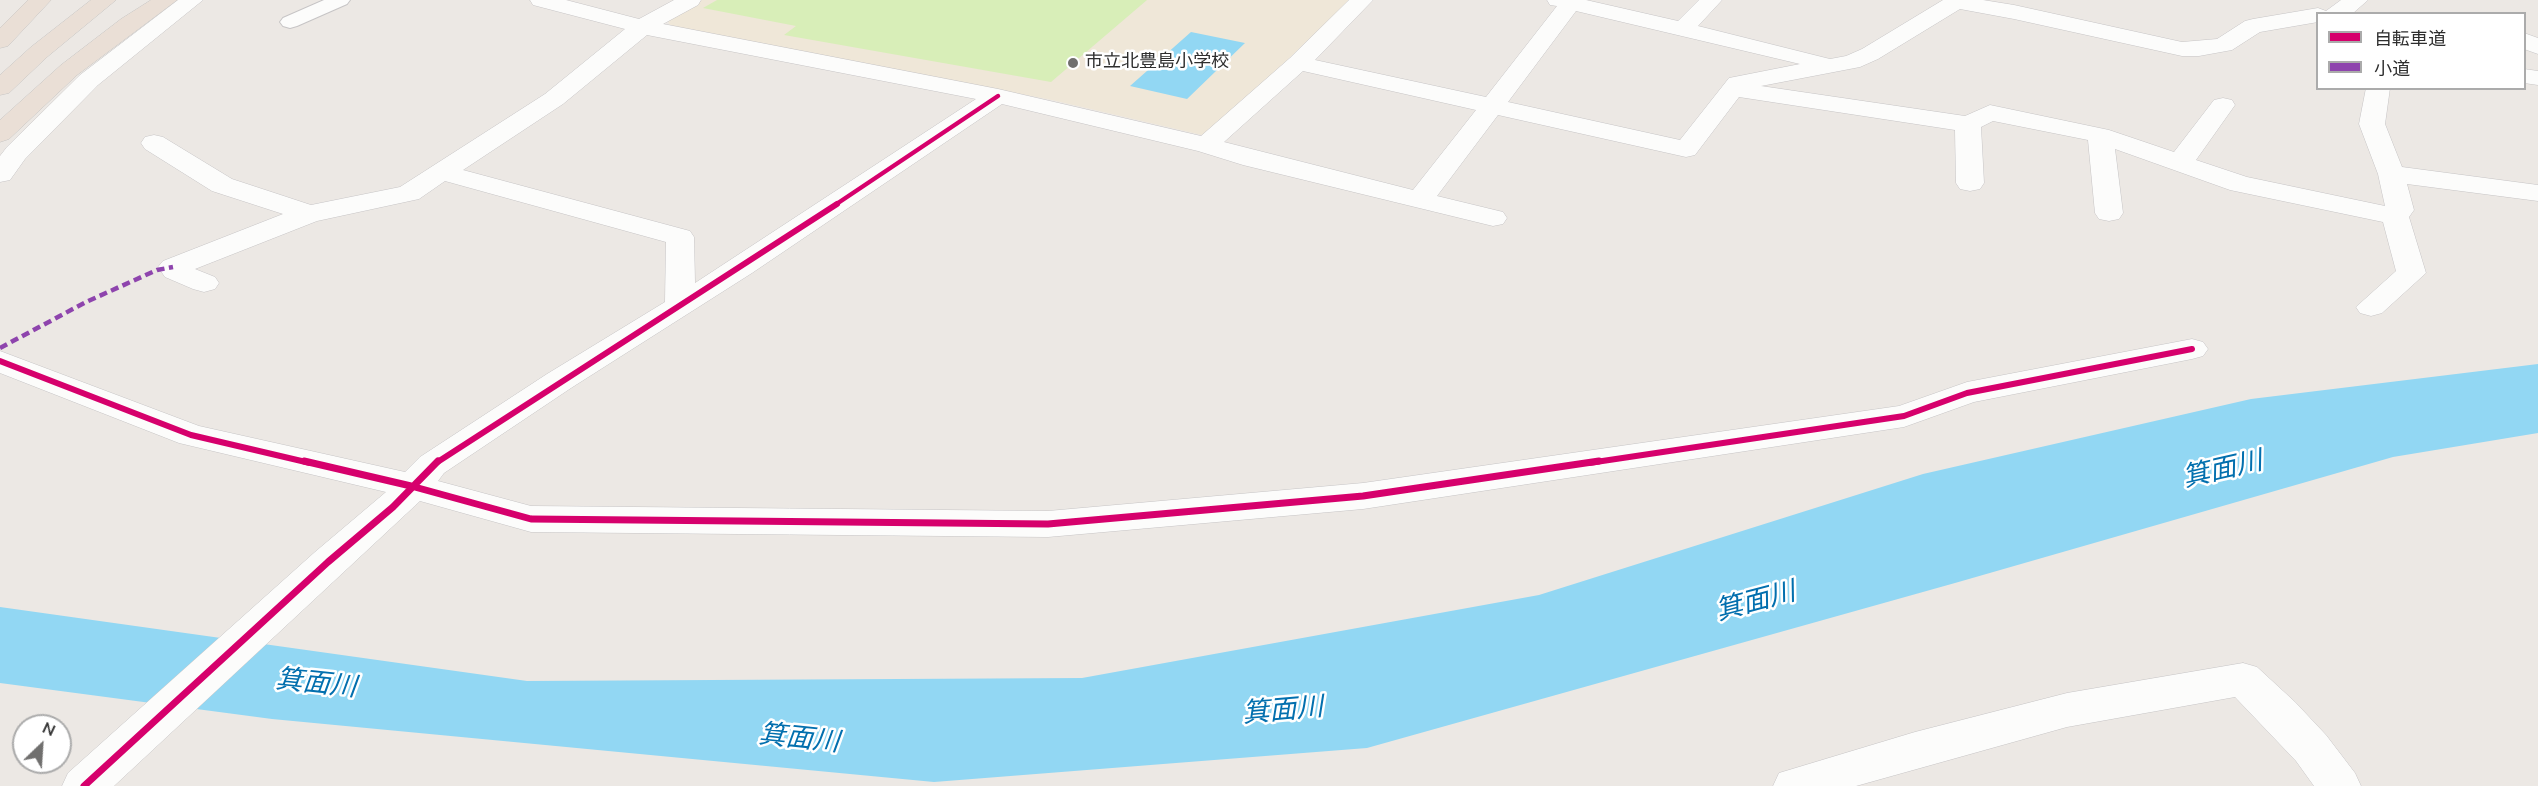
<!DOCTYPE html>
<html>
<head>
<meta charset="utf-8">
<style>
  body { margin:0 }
  #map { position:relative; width:2538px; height:786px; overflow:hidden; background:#ece8e4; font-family:"Nunito Sans","Noto Sans JP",sans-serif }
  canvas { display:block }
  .legend { position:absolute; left:2316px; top:12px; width:210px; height:78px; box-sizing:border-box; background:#fff; border:2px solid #ababab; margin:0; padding:8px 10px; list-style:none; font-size:18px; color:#2e2e2e }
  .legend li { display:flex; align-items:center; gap:12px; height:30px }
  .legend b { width:30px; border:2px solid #ababab }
  .north { position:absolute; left:12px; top:714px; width:60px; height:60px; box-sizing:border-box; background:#fff; border:2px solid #ababab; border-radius:50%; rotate:25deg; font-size:16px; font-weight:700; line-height:24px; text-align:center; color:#2e2e2e }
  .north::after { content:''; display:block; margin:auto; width:21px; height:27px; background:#706f6e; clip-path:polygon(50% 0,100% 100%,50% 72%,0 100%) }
</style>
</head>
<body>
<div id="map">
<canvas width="2538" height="786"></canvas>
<ul class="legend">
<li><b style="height:8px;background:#d6006c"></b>自転車道</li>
<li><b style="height:8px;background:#8e44ad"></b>小道</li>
</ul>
<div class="north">N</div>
</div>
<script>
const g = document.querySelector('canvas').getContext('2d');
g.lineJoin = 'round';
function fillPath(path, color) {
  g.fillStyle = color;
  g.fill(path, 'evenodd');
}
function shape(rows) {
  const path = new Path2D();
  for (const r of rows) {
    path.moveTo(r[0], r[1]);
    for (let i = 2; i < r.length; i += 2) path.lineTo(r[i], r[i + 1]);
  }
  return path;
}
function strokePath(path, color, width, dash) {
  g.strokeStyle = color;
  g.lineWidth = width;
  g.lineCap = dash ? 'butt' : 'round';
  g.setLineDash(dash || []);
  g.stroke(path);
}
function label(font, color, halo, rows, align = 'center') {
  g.font = font + ' "Nunito Sans","Noto Sans JP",sans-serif';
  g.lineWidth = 5;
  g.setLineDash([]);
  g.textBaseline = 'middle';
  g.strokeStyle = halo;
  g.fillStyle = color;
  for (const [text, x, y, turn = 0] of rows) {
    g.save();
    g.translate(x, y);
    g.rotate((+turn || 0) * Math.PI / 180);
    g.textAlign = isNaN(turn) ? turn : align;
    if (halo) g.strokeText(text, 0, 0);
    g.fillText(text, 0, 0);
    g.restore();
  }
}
const education = shape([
  [702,0,1352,0,1212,130,1202,135,1052,100,671,27,667,19]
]);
const pitch = shape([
  [717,0,1147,0,1051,82,784,35,796,26,703,8]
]);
const water = shape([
  [1191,32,1245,43,1187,99,1130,86],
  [2538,364,2538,433,2393,457,1955,583,1367,748,934,782,272,719,0,683,0,607,527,681,1082,678,1539,595,1923,474,2251,399]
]);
const lane = shape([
  [324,0,350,0,347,4,297,26,290,28,283,26,280,22,283,18,324,0]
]);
const street = shape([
  [178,0,203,0,98,85,25,159,10,180,0,182,0,156,7,147,80,75,178,0],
  [530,0,566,0,639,19,674,0,701,0,698,5,663,24,998,89,1201,136,1290,58,1349,0,1373,0,1315,60,1486,97,1557,6,1550,5,1547,0,1586,0,1678,21,1699,0,1722,0,1698,26,1830,59,1846,56,1862,49,1943,0,1983,0,2014,5,2182,42,2217,39,2245,21,2253,19,2318,8,2326,11,2341,0,2368,0,2352,14,2318,14,2318,22,2260,32,2232,50,2199,56,2182,56,2014,19,1960,9,1878,59,1860,67,1761,86,1965,116,1990,105,2109,130,2174,152,2214,100,2223,98,2232,100,2235,105,2196,160,2247,177,2385,206,2378,174,2359,124,2366,88,2390,88,2385,124,2402,167,2538,185,2538,201,2407,184,2414,210,2409,217,2426,273,2382,313,2371,316,2360,313,2356,307,2396,271,2383,222,2230,190,2115,149,2123,213,2119,219,2109,221,2099,219,2095,213,2088,140,1993,121,1981,127,1984,183,1980,189,1970,191,1960,189,1956,183,1955,130,1739,97,1695,155,1686,157,1498,115,1437,196,1503,212,1507,218,1503,224,1493,226,1243,165,1198,151,1002,104,752,273,571,388,444,473,438,481,531,506,1048,511,1363,483,1899,406,1967,382,2192,339,2203,342,2208,349,2203,356,2192,359,1974,402,1904,427,1363,509,1048,537,531,532,420,501,114,786,62,786,68,773,315,552,386,492,179,443,0,373,0,351,199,426,405,472,420,457,547,374,665,302,666,242,445,181,419,199,317,221,195,269,215,277,219,283,215,289,204,292,193,289,165,277,158,267,163,261,283,214,212,191,145,149,141,143,145,137,154,135,163,137,232,179,311,205,400,187,545,94,625,29,533,5,530,0],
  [1576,11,1800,64,1729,78,1680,140,1508,102,1576,11],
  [647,35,976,99,695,283,694,237,690,231,463,170,563,104,647,35],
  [1303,71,1476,110,1413,190,1224,142,1303,71],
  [2524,33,2538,38,2538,54,2524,49,2524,33],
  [2524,69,2538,71,2538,85,2524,83,2524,69],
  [2243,663,2257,667,2295,702,2326,735,2355,773,2361,786,2314,786,2296,761,2235,697,2067,727,1856,786,1773,786,1779,773,1915,732,2067,693,2243,663]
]);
const highway = shape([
  [28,0,51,0,8,46,0,48,0,28,28,0],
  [91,0,116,0,47,57,9,93,0,95,0,75,31,47,91,0],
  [151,0,177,0,77,75,9,139,0,142,0,120,61,65,121,19,151,0]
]);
const quiet = shape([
  [0,348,86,302,157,270,173,267]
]);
const cyclewayFar2 = shape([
  [835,205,998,96]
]);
const cyclewayFar1 = shape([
  [0,361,191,435,310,463],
  [436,463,837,204],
  [1589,463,1904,416,1967,393,2192,349]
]);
const cycleway = shape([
  [304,461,411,486,531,519,1048,524,1363,496,1599,461],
  [84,786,328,562,393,507,438,461]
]);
const markers = [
  [1073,63,6,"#706f6e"]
];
const farPoinames = [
  ["市立北豊島小学校",1085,63]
];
const nearWaternames = [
  ["箕面川",2223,471,-13],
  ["箕面川",1756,603,-15],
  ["箕面川",316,685,6],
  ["箕面川",1283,712,-5],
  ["箕面川",799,740,6]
];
fillPath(education, '#efe7d8');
fillPath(pitch, '#d8eeb8');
fillPath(water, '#92d7f3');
strokePath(lane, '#c6c4c5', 2);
strokePath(street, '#c6c4c5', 1);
strokePath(highway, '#c6c5c4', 1);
fillPath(lane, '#fcfcfb');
fillPath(street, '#fcfcfb');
fillPath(highway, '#eadfd6');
strokePath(quiet, '#8e44ad', 4.5, [8, 4.5]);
strokePath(cyclewayFar2, '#d6006c', 4.5);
strokePath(cyclewayFar1, '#d6006c', 6);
strokePath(cycleway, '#d6006c', 7);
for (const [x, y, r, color] of markers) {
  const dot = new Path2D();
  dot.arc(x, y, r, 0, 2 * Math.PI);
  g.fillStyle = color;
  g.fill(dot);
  strokePath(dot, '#fff', 2);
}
label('18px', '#2e2e2e', '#fff', farPoinames, 'left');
label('italic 27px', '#026fae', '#fff', nearWaternames);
</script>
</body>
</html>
